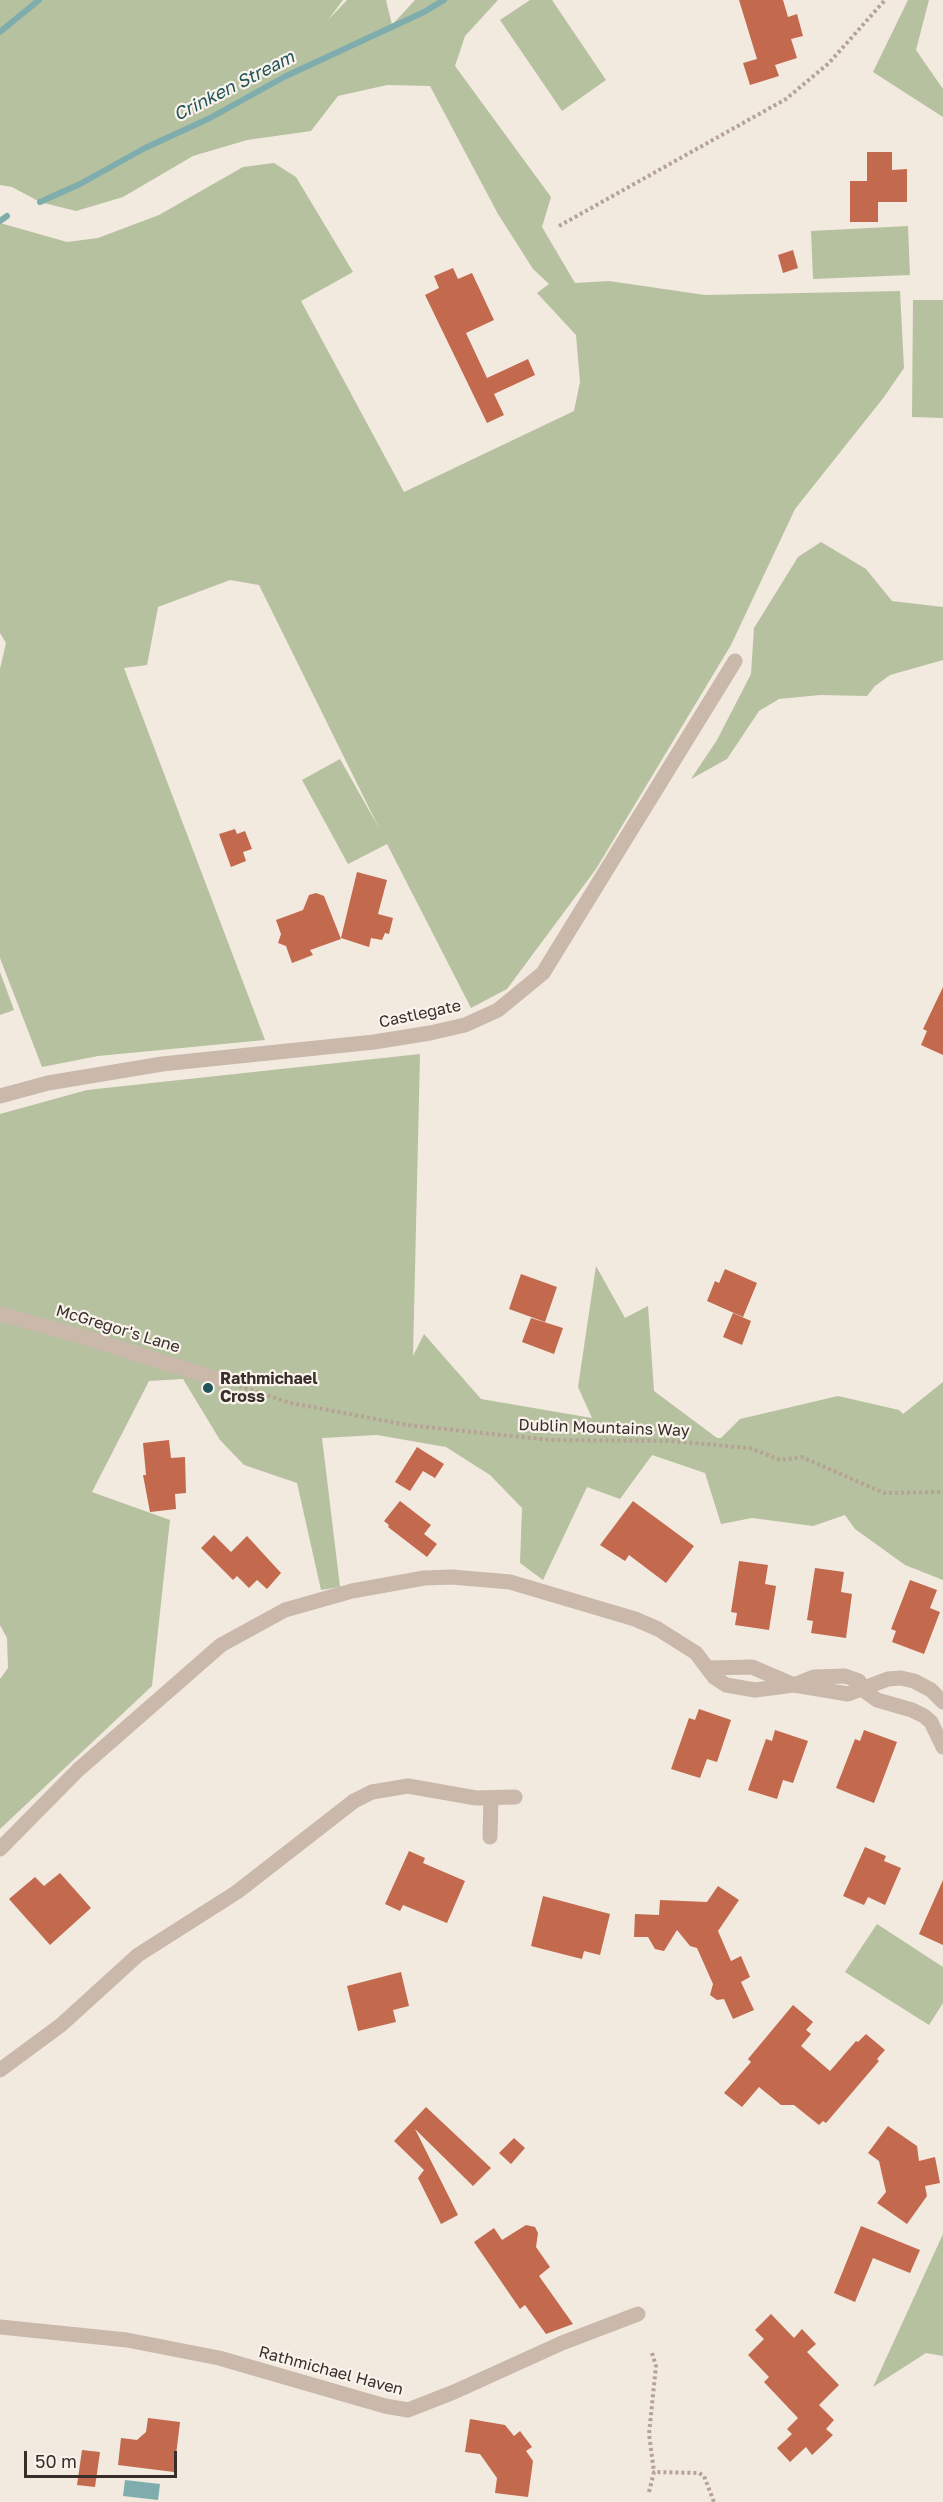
<!DOCTYPE html>
<html>
<head>
<meta charset="utf-8">
<style>
  body { margin:0 }
  #map { position:relative; width:943px; height:2502px; overflow:hidden; background:#f2e9df; font-family:"Golos Text",sans-serif }
  canvas { display:block }
  .scale { position:absolute; left:24px; top:2451px; width:153px; height:27px; box-sizing:border-box; border:3px solid #382f2a; border-top:0; padding-left:8px; font-size:18px; line-height:21px; white-space:nowrap; color:#382f2a; -webkit-text-stroke:4px #faf3ec; paint-order:stroke }
</style>
</head>
<body>
<div id="map">
<canvas width="943" height="2502"></canvas>
<div class="scale">50 m</div>
</div>
<script>
const g = document.querySelector('canvas').getContext('2d');
g.lineJoin = 'round';
function fillPath(path, color) {
  g.fillStyle = color;
  g.fill(path, 'evenodd');
}
function shape(rows) {
  const path = new Path2D();
  for (const r of rows) {
    path.moveTo(r[0], r[1]);
    for (let i = 2; i < r.length; i += 2) path.lineTo(r[i], r[i + 1]);
  }
  return path;
}
function strokePath(path, color, width, dash) {
  g.strokeStyle = color;
  g.lineWidth = width;
  g.lineCap = dash ? 'butt' : 'round';
  g.setLineDash(dash || []);
  g.stroke(path);
}
function label(font, color, halo, rows, align = 'center') {
  g.font = font + ' "Golos Text",sans-serif';
  g.lineWidth = 4.5;
  g.setLineDash([]);
  g.textBaseline = 'middle';
  g.strokeStyle = halo;
  g.fillStyle = color;
  for (const [text, x, y, turn = 0] of rows) {
    g.save();
    g.translate(x, y);
    g.rotate((+turn || 0) * Math.PI / 180);
    g.textAlign = isNaN(turn) ? turn : align;
    if (halo) g.strokeText(text, 0, 0);
    g.fillText(text, 0, 0);
    g.restore();
  }
}
const green = shape([
  [0,0,343,0,328,20,347,0,386,0,392,25,415,0,498,0,465,36,455,66,551,197,542,227,575,283,609,281,705,295,900,291,904,368,884,397,795,509,731,645,596,869,507,989,471,1008,387,844,348,864,302,780,340,759,379,828,259,585,230,580,158,607,147,665,124,668,265,1040,98,1056,42,1067,0,958,0,669,6,643,0,633,0,223,67,242,98,238,159,215,243,167,274,163,296,177,353,272,301,301,404,492,574,411,580,382,576,335,537,293,549,284,533,269,498,214,430,86,387,85,338,96,311,131,247,140,193,156,123,197,76,211,40,202,12,187,0,185],
  [530,0,552,0,606,80,562,111,500,20],
  [908,0,929,0,916,50,943,89,943,117,873,72],
  [908,226,910,275,813,279,811,231],
  [913,300,943,300,943,418,912,417],
  [821,542,866,569,892,601,943,607,943,660,890,675,875,686,867,696,820,695,779,699,759,711,727,759,691,779,717,740,751,674,754,628,798,557],
  [0,972,14,1010,0,1015],
  [420,1054,413,1356,424,1334,481,1399,592,1418,578,1387,596,1266,625,1318,648,1306,654,1391,717,1438,721,1438,740,1419,838,1396,899,1410,903,1414,943,1382,943,1580,905,1565,855,1529,845,1515,813,1526,752,1518,721,1524,705,1473,652,1455,620,1499,587,1487,543,1580,520,1563,522,1508,490,1475,446,1447,377,1435,322,1438,340,1587,321,1590,297,1483,244,1465,220,1440,183,1379,149,1381,92,1492,170,1520,152,1686,0,1829,0,1679,8,1668,7,1638,0,1625,0,1114,87,1090],
  [877,1924,943,1967,943,2003,929,2025,845,1972],
  [943,2234,943,2356,926,2353,873,2387]
]);
const water = shape([
  [125,2480,160,2484,158,2500,123,2496]
]);
const stream = shape([
  [0,32,39,0],
  [40,202,80,184,145,148,210,118,284,77,424,12,444,0],
  [0,221,7,216]
]);
const building = shape([
  [739,0,783,0,788,17,797,14,803,36,791,39,797,58,775,65,779,76,750,85,743,63,757,59],
  [867,152,892,152,892,170,907,169,907,202,878,202,878,222,850,222,850,181,867,181],
  [793,250,798,268,783,273,778,255],
  [453,268,458,279,472,273,494,320,466,333,487,378,528,359,535,375,494,394,504,415,487,423,425,295,439,288,434,276],
  [235,829,237,834,245,831,252,849,243,852,246,861,231,867,219,834],
  [357,872,387,880,378,914,393,918,389,934,385,933,382,940,371,938,369,947,341,938],
  [316,893,324,896,341,939,310,950,313,955,292,963,286,946,278,943,281,934,276,920,303,910,309,895],
  [943,987,943,1055,921,1045,927,1031,923,1029],
  [725,1269,757,1283,743,1317,707,1301,715,1281,719,1283],
  [521,1274,557,1287,545,1322,509,1309],
  [733,1313,751,1321,742,1345,723,1337],
  [531,1318,563,1328,554,1354,522,1342],
  [169,1440,171,1458,185,1457,186,1493,175,1494,176,1509,150,1512,143,1475,146,1475,143,1443],
  [417,1447,444,1464,435,1478,423,1471,410,1491,395,1482],
  [400,1501,431,1525,424,1534,437,1544,427,1557,388,1527,389,1525,384,1521],
  [633,1501,694,1546,666,1583,629,1555,625,1561,600,1545],
  [214,1535,231,1552,247,1536,281,1573,267,1589,257,1580,249,1588,237,1576,233,1580,201,1548],
  [739,1561,768,1565,765,1584,776,1586,769,1630,735,1625,737,1613,731,1612],
  [815,1568,844,1572,841,1592,852,1594,846,1638,811,1633,813,1621,807,1620],
  [910,1580,937,1590,930,1608,940,1612,924,1654,892,1642,896,1631,891,1629],
  [699,1709,731,1720,717,1762,707,1759,700,1778,671,1769,689,1718,695,1720],
  [775,1730,808,1741,793,1783,783,1780,777,1799,748,1790,766,1739,772,1741],
  [864,1730,897,1742,874,1803,836,1788,855,1739,860,1741],
  [865,1847,886,1856,884,1861,901,1868,885,1905,868,1897,864,1905,843,1896],
  [409,1851,425,1858,423,1863,465,1881,447,1923,403,1905,400,1911,385,1904],
  [60,1873,91,1908,50,1945,9,1899,35,1877,44,1886],
  [943,1880,943,1945,919,1934],
  [718,1886,739,1900,718,1931,731,1961,741,1956,750,1977,741,1982,754,2010,733,2019,724,1999,717,2000,710,1995,713,1984,697,1948,690,1946,677,1930,664,1951,655,1949,648,1937,634,1937,635,1914,659,1915,660,1900,707,1902],
  [543,1896,610,1914,600,1955,584,1951,582,1959,531,1946],
  [401,1972,409,2006,393,2010,396,2022,358,2031,347,1986],
  [793,2005,813,2022,806,2030,811,2034,801,2046,830,2071,856,2041,858,2042,866,2034,885,2050,877,2059,879,2061,826,2123,823,2121,819,2125,794,2105,781,2105,759,2087,742,2107,724,2093,751,2062,748,2059],
  [426,2107,491,2168,473,2186,415,2129,458,2215,441,2224,418,2178,424,2170,394,2141],
  [888,2126,917,2146,919,2161,935,2157,940,2183,925,2186,927,2196,907,2224,877,2203,886,2192,879,2161,868,2153],
  [514,2138,525,2148,511,2164,499,2153],
  [526,2225,535,2227,538,2233,536,2247,550,2267,539,2276,573,2324,546,2334,525,2305,520,2309,474,2242,494,2228,502,2240],
  [861,2226,920,2250,910,2273,873,2258,855,2302,834,2293],
  [771,2314,794,2338,802,2329,816,2344,807,2352,839,2385,819,2405,834,2420,826,2429,833,2435,812,2455,806,2447,790,2462,777,2448,792,2434,787,2429,798,2418,764,2382,769,2377,748,2355,764,2339,755,2330],
  [148,2418,180,2422,174,2472,118,2465,121,2438,137,2440,146,2432],
  [470,2419,505,2425,514,2436,520,2431,532,2447,526,2451,533,2461,528,2497,495,2493,497,2478,480,2454,465,2452],
  [82,2450,100,2452,95,2487,77,2485]
]);
const path = shape([
  [559,226,786,99,829,63,885,0],
  [239,1386,291,1403,407,1425,550,1440,668,1441,750,1448,780,1460,802,1457,884,1493,943,1492],
  [652,2353,656,2366,649,2434,654,2472],
  [649,2492,654,2472,699,2473,704,2476,714,2502]
]);
const minor = shape([
  [0,1096,48,1083,162,1064,374,1042,430,1033,465,1025,498,1010,543,973,735,661],
  [0,1314,80,1336,224,1381],
  [709,1668,752,1667,794,1685,814,1677,845,1676,859,1681,862,1689,877,1700,912,1710,924,1716,931,1722,943,1747],
  [490,1837,491,1798],
  [0,1849,78,1770,221,1645,285,1610,352,1591,424,1578,452,1577,510,1582,635,1619,658,1629,696,1653,714,1677,726,1685,755,1690,794,1685,848,1694,888,1679,901,1678,914,1681,931,1690,943,1702],
  [0,2070,61,2025,138,1955,237,1892,354,1801,372,1792,408,1786,476,1798,515,1797],
  [0,2327,127,2340,219,2358,385,2406,408,2410,454,2392,562,2343,638,2314]
]);
const markers = [
  [208,1388,6,"#215559"]
];
const streetNames = [
  ["Castlegate",420,1014,-12],
  ["McGregor's Lane",118,1329,17],
  ["Dublin Mountains Way",604,1428,2],
  ["Rathmichael Haven",331,2371,15]
];
const poiNames = [
  ["Rathmichael",220,1379],
  ["Cross",220,1397]
];
const waterNames = [
  ["Crinken Stream",234,86,-27]
];
fillPath(green, '#b6c19f');
fillPath(water, '#7fadae');
strokePath(stream, '#7fadae', 6);
fillPath(building, '#c2694e');
strokePath(path, '#b6a395', 4, [3, 3]);
strokePath(minor, '#cab9ab', 15);
for (const [x, y, r, color] of markers) {
  const dot = new Path2D();
  dot.arc(x, y, r, 0, 2 * Math.PI);
  g.fillStyle = color;
  g.fill(dot);
  strokePath(dot, '#faf3ec', 2);
}
label('16px', '#382f2a', '#faf3ec', streetNames);
label('bold 16px', '#382f2a', '#faf3ec', poiNames, 'left');
label('italic 18px', '#215559', '#faf3ec', waterNames);
</script>
</body>
</html>
